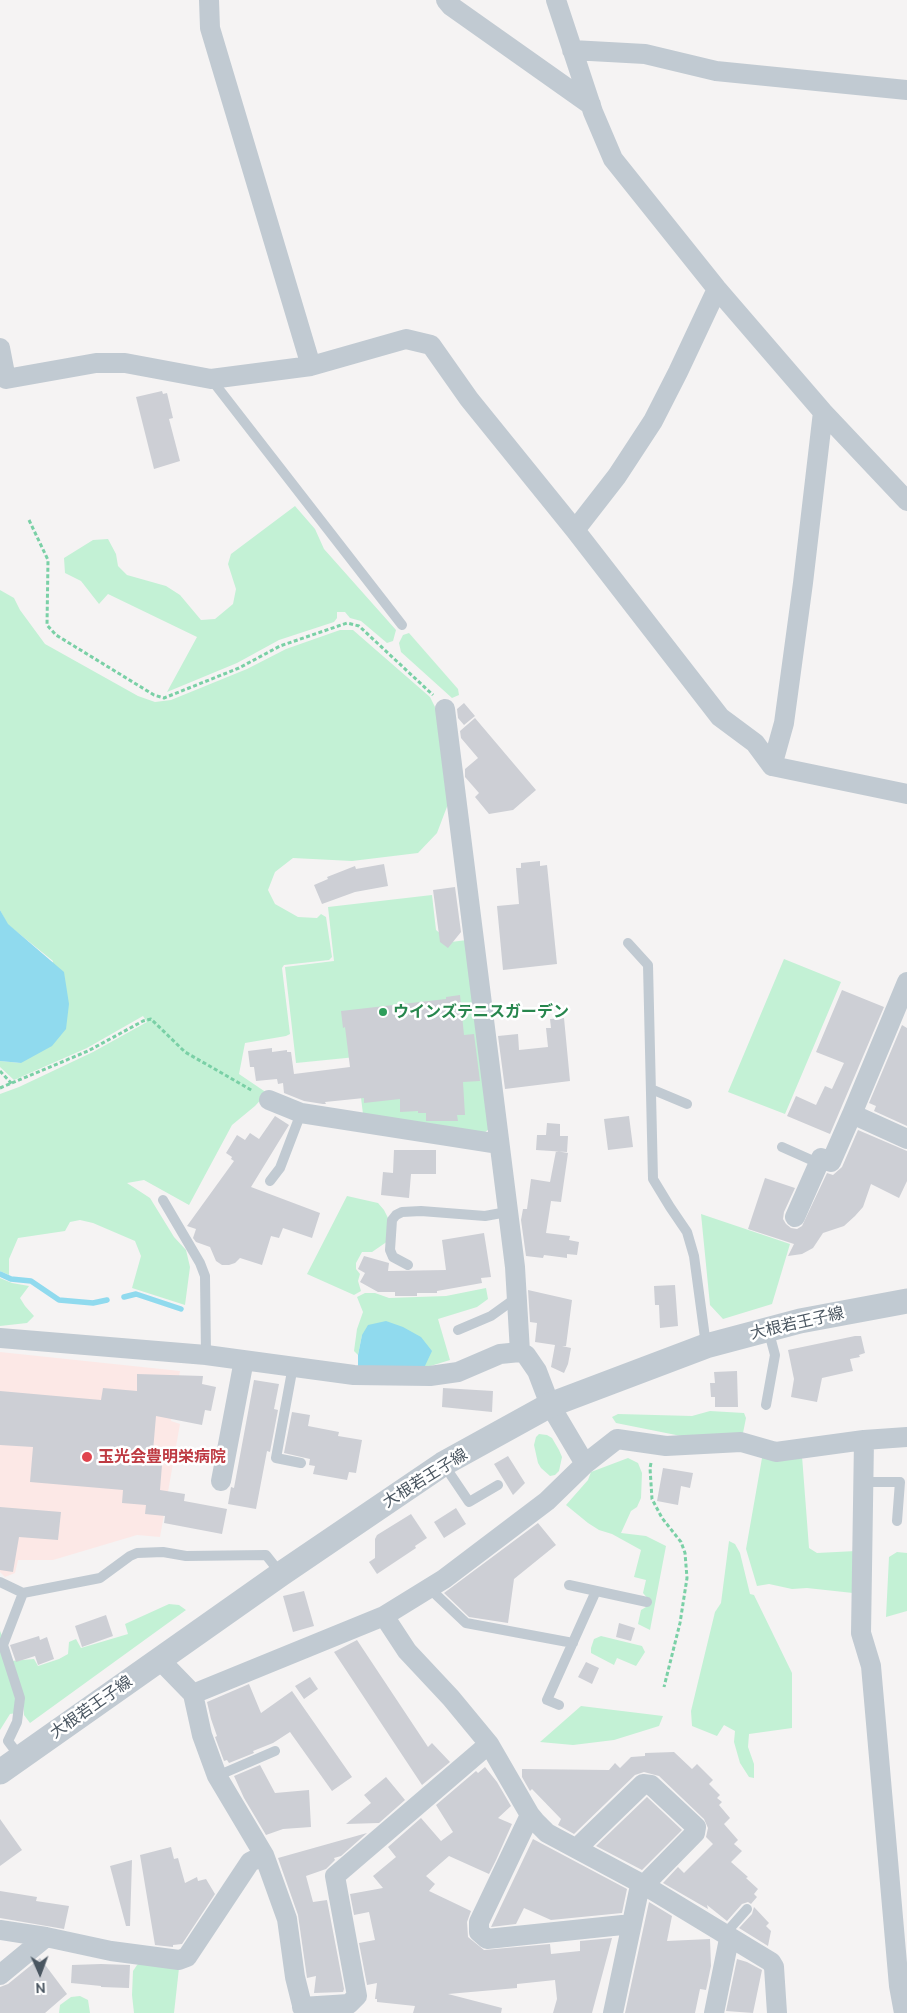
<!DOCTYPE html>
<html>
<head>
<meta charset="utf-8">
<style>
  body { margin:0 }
  #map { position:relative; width:907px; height:2013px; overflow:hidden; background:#f5f3f3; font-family:Ubuntu,sans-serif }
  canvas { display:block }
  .north { position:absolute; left:15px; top:1948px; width:50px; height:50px; -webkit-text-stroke:4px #fff; paint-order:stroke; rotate:178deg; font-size:14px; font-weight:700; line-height:20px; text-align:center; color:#4a5661 }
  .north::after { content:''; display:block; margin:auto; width:18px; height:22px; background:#4a5661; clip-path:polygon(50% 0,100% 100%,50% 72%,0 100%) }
</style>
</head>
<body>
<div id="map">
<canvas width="907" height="2013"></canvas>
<div class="north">N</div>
</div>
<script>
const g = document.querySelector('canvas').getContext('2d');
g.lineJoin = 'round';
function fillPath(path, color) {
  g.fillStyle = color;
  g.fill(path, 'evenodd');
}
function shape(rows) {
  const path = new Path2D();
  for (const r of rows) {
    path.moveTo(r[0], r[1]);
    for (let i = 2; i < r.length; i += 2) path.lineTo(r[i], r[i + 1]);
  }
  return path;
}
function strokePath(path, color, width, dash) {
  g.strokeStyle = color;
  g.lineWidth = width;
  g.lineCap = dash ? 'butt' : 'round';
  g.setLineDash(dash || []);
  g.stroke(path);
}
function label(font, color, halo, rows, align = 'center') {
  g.font = font + ' Ubuntu,"Noto Sans JP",sans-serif';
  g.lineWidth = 5;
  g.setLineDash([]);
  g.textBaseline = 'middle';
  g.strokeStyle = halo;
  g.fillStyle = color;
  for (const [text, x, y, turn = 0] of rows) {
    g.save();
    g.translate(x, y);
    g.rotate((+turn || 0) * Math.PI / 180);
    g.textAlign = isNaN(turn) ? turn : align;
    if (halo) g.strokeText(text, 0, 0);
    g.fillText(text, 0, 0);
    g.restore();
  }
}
const medical = shape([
  [0,1352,180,1371,171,1421,180,1424,160,1537,137,1535,53,1560,18,1560,15,1573,5,1577,0,1572]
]);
const green = shape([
  [295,506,315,529,324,549,396,630,393,641,387,643,361,621,350,618,345,612,337,612,337,618,334,622,279,640,237,663,167,692,197,637,108,594,99,604,81,581,65,573,64,558,93,540,108,539,116,554,118,566,127,575,166,586,180,595,201,620,215,619,233,604,236,589,228,564,231,554],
  [0,590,14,598,20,610,45,644,138,696,155,702,171,700,247,669,286,649,340,630,353,630,430,697,442,721,448,804,437,833,418,853,352,861,293,858,275,872,268,890,275,904,298,917,317,918,321,914,326,917,332,957,329,960,284,965,282,968,290,1034,286,1036,245,1043,239,1074,267,1093,255,1106,232,1125,189,1205,144,1180,127,1183,150,1198,174,1237,186,1250,190,1267,185,1305,132,1288,141,1256,135,1241,93,1223,80,1220,70,1222,65,1231,18,1238,9,1259,9,1275,0,1271,0,1094,19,1087,93,1052,147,1022,143,1016,87,1048,14,1080,0,1067,0,1061,21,1063,53,961,7,924,0,910],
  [409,633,458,689,459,695,452,698,401,652,399,643,403,635],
  [432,895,436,930,451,942,467,940,489,1129,484,1133,363,1114,356,1057,296,1063,285,967,334,961,328,907],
  [784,959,841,982,785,1114,728,1092],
  [347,1196,378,1203,384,1210,388,1218,388,1241,372,1252,362,1252,356,1263,356,1269,360,1274,358,1281,361,1291,354,1295,307,1274],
  [701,1214,790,1244,772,1304,723,1319,710,1305],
  [0,1278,12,1283,29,1286,20,1298,25,1306,34,1316,27,1323,0,1326],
  [486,1288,488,1299,477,1307,438,1319,450,1360,424,1368,362,1335,358,1355,354,1351,357,1329,363,1312,357,1297,365,1293,375,1293,389,1298,446,1296],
  [710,1411,744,1413,746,1418,743,1433,686,1437,616,1423,612,1417,618,1414,692,1416],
  [539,1434,547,1435,552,1438,559,1450,562,1457,559,1471,555,1475,550,1476,541,1468,538,1463,534,1445,536,1437],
  [802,1456,809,1548,817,1553,856,1551,853,1593,807,1588,792,1589,769,1584,757,1586,746,1549,762,1458],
  [628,1458,638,1463,642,1473,641,1498,637,1507,631,1511,621,1533,646,1536,666,1546,650,1630,638,1624,641,1610,646,1607,649,1600,643,1593,646,1580,634,1577,641,1550,612,1534,599,1530,588,1523,566,1505,588,1480,591,1472],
  [729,1541,735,1544,740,1553,750,1594,754,1595,792,1673,792,1728,749,1734,748,1747,754,1764,754,1778,749,1777,740,1763,734,1742,735,1731,724,1725,717,1736,692,1726,691,1711,715,1612,721,1603],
  [897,1552,907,1553,907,1611,886,1617,889,1557],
  [169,1604,179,1605,186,1610,30,1723,24,1715,23,1694,11,1661,34,1659,38,1666,59,1659,68,1654,69,1642,76,1639,81,1648,128,1634,125,1624],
  [0,1631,5,1642,17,1692,17,1713,10,1714,0,1730],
  [601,1636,642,1646,645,1652,636,1666,617,1658,614,1665,591,1653,591,1648,594,1639],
  [581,1706,663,1716,659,1726,614,1740,573,1745,540,1742],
  [144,1961,179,1968,174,2013,134,2013,132,1995,133,1971,137,1965],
  [80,1996,88,2000,90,2013,59,2013,60,2005,71,1997]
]);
const water = shape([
  [0,910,8,924,64,972,69,1004,66,1029,52,1046,21,1063,0,1061],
  [386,1321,403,1327,421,1337,432,1351,424,1368,358,1369,358,1355,362,1335,368,1325]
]);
const stream = shape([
  [0,1274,11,1279,31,1281,59,1300,93,1303,107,1300],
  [124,1297,136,1294,181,1309]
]);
const building = shape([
  [162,391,163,394,167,393,173,418,169,419,180,461,154,469,136,397],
  [464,703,475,716,464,725,458,718,457,709],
  [475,718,536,790,513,810,489,814,475,797,479,793,465,777,465,769,478,758,461,738,460,731],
  [540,861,540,866,547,865,557,964,503,970,497,906,519,904,516,868,521,868,521,863],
  [384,864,388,886,355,892,322,904,314,885,328,879,327,877,355,866,356,869],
  [455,887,461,932,448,948,440,942,433,890],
  [842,990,884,1007,830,1134,787,1116,796,1096,816,1105,825,1086,832,1089,844,1063,816,1052],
  [460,995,464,1035,474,1034,480,1081,463,1082,465,1115,457,1115,458,1121,426,1121,426,1113,418,1113,418,1111,400,1112,400,1099,364,1103,364,1098,325,1102,326,1104,323,1104,304,1101,284,1093,283,1083,278,1084,277,1079,256,1081,254,1067,250,1067,248,1051,272,1048,272,1052,287,1050,287,1052,291,1052,294,1074,350,1067,345,1027,343,1028,341,1011,446,999,446,997],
  [564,1018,570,1081,505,1089,498,1036,518,1034,519,1050,548,1047,546,1028,551,1028,550,1019],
  [902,1025,907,1028,907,1126,874,1111,876,1106,869,1103],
  [275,1116,289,1125,251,1187,320,1213,312,1238,283,1228,279,1238,271,1236,262,1265,240,1258,235,1263,229,1265,222,1265,216,1261,210,1247,196,1242,193,1238,196,1229,187,1226,234,1161,231,1159,232,1157,226,1153,237,1135,245,1140,250,1133,259,1139],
  [629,1116,633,1147,608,1150,604,1119],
  [547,1123,560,1124,560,1136,568,1136,567,1152,536,1150,537,1135,546,1135],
  [858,1130,907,1151,907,1181,899,1198,871,1184,863,1207,855,1216,844,1226,823,1233,813,1248,802,1254,788,1256,794,1244,748,1229,765,1178,795,1188,784,1212,783,1219,786,1224,791,1228,797,1229,802,1226,827,1173,833,1175,842,1167],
  [394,1150,436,1150,436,1174,411,1174,409,1198,381,1195,383,1172,393,1173],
  [556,1151,568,1153,561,1202,551,1201,546,1233,570,1236,569,1240,579,1242,577,1255,567,1254,567,1258,544,1255,543,1258,526,1256,521,1220,523,1209,527,1209,531,1179,550,1182],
  [484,1233,491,1277,481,1278,482,1283,437,1291,437,1293,417,1293,417,1296,395,1296,395,1292,378,1292,360,1282,365,1273,358,1269,364,1256,389,1263,388,1271,446,1270,442,1240],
  [675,1285,678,1326,660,1328,659,1305,655,1305,654,1286],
  [528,1290,572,1300,566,1346,562,1346,571,1348,568,1364,564,1373,551,1367,555,1345,535,1342,537,1323,530,1322],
  [855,1336,861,1336,865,1353,859,1355,860,1357,850,1359,853,1371,822,1378,817,1402,791,1397,794,1379,788,1350],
  [737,1371,738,1407,715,1407,715,1397,711,1397,710,1383,715,1383,714,1372],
  [137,1374,203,1376,202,1384,216,1387,211,1411,205,1410,202,1425,156,1416,153,1451,163,1452,160,1490,185,1494,184,1501,227,1509,222,1534,164,1523,165,1516,145,1514,146,1505,122,1503,123,1490,30,1482,33,1447,0,1445,0,1391,101,1400,103,1388,137,1391],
  [254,1380,279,1384,274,1409,278,1410,270,1452,267,1451,256,1509,228,1504,231,1487,234,1488],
  [443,1388,493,1391,492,1412,442,1407],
  [292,1412,310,1415,308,1426,339,1432,338,1436,362,1440,356,1473,349,1472,347,1480,313,1474,315,1466,309,1465,310,1459,284,1453],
  [508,1456,525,1483,513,1495,494,1464],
  [663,1468,693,1473,690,1488,681,1486,678,1505,657,1501],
  [0,1507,61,1512,58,1540,19,1537,13,1572,0,1570],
  [456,1508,466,1524,444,1538,434,1522],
  [411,1514,427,1538,415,1546,416,1548,377,1574,369,1562,375,1558,375,1539,377,1535],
  [538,1523,556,1545,514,1579,508,1623,469,1617,444,1593],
  [304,1591,314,1626,293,1632,283,1596],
  [106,1615,113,1636,82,1647,75,1626],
  [619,1623,635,1628,631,1641,616,1637],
  [39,1636,40,1640,47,1637,54,1659,38,1665,35,1656,16,1662,10,1645],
  [357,1640,428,1747,432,1743,450,1762,422,1785,334,1652],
  [586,1662,599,1668,592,1684,578,1677],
  [310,1677,318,1689,304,1699,295,1686],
  [249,1684,261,1713,292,1691,352,1777,332,1791,290,1732,273,1743,253,1751,254,1753,229,1763,227,1760,224,1761,215,1737,217,1736,211,1719,207,1702],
  [674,1752,692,1769,697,1764,713,1780,709,1784,720,1795,717,1798,722,1802,719,1805,730,1818,724,1824,738,1840,734,1844,742,1851,731,1862,748,1877,746,1878,758,1889,754,1894,757,1897,751,1904,748,1902,742,1904,727,1921,707,1905,708,1909,663,1883,678,1867,684,1873,713,1844,706,1837,708,1828,704,1819,659,1776,644,1772,635,1775,574,1834,558,1825,561,1819,532,1789,530,1791,522,1777,522,1769,609,1770,615,1763,620,1768,631,1757,645,1756,645,1753],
  [260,1765,275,1793,309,1790,311,1827,283,1829,266,1835,244,1798,234,1776],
  [485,1767,497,1782,511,1806,498,1818,512,1824,496,1860,489,1874,449,1856,426,1876,435,1884,429,1891,471,1911,467,1922,468,1937,484,1950,550,1944,551,1954,580,1951,580,1941,612,1938,592,2013,553,2013,557,1999,555,1980,517,1984,517,1988,448,1994,502,2008,501,2013,413,2013,415,2006,377,2002,377,1999,375,1999,377,1983,367,1985,359,1943,375,1940,369,1912,354,1915,350,1894,383,1888,373,1876,396,1857,388,1847,421,1818,441,1841,453,1832,436,1805,476,1771,478,1773],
  [386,1777,405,1800,379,1823,346,1824,371,1803,364,1795],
  [647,1797,682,1830,642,1870,596,1846],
  [0,1819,22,1850,0,1866],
  [367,1833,341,1856,334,1858,335,1860,326,1869,306,1876,313,1902,327,1900,344,1989,343,1992,314,1993,316,1976,307,1978,298,1915,278,1858],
  [533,1839,627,1889,622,1913,551,1920,524,1908,516,1924,491,1927],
  [171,1847,174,1859,178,1858,185,1883,197,1877,198,1881,206,1879,215,1894,182,1944,173,1945,173,1947,155,1945,140,1855],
  [132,1860,130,1926,126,1926,110,1866],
  [0,1891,37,1897,36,1901,69,1906,64,1929,0,1918],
  [649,1902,672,1916,667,1941,710,1939,711,1966,706,1990,700,1989,695,2013,625,2013],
  [754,1907,769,1923,766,1926,771,1931,768,1946,739,1928,752,1914],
  [40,1958,67,1994,45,2013,0,2013,0,1987,8,1984],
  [737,1959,747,1962,762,1970,753,2013,726,2011],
  [101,1964,130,1965,129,1988,101,1987,101,1986,71,1983,72,1965]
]);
const path = shape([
  [29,520,48,560,47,625,56,635,154,695,164,698,239,668,280,646,347,623,359,626,433,695],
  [0,1071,12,1084],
  [0,1088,88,1051,143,1021,151,1019,185,1052,253,1091],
  [651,1463,650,1468,652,1499,662,1518,681,1542,685,1553,687,1578,680,1623,664,1687]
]);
const service = shape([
  [211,379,402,625],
  [628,943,648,965,653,1179,670,1207,687,1232,694,1256,706,1345],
  [651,1089,687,1104],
  [782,1147,818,1163],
  [270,1181,280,1168,301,1113],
  [163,1200,200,1263,205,1276,206,1355],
  [408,1265,393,1257,390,1250,392,1220,396,1215,402,1212,421,1211,485,1216,507,1212],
  [458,1330,491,1316,516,1298],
  [293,1366,276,1458,301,1463],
  [766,1405,775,1355,768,1329],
  [444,1465,469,1502,498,1485],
  [863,1482,900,1482,897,1521],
  [0,1582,23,1593,100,1578,130,1556,137,1553,163,1552,186,1556,266,1555,281,1574],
  [569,1585,647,1602],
  [429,1588,466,1623,573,1643],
  [559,1705,547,1700,596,1591],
  [20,1757,8,1741,17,1722,20,1698,3,1645,23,1593],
  [217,1776,275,1751],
  [724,1935,747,1909]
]);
const minor = shape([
  [209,0,210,28,311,366],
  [446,0,451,6,591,105],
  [556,0,593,112,613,159,717,289,823,412,907,501],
  [572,50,645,54,716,71,907,90],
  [0,348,6,379,96,363,125,363,211,379,311,366,406,339,431,345,469,399,575,530,720,717,755,743,772,766,907,794],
  [575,530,617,476,653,421,678,372,717,289],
  [445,709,515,1267,520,1352],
  [772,766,784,723,803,583,823,412],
  [907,982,852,1114,907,1139],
  [269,1100,301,1113,499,1144],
  [795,1217,821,1158,831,1162,852,1114],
  [0,1338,206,1355,354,1375,430,1376,458,1372,500,1354,520,1352,526,1355,537,1371,550,1405,585,1464],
  [864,1440,861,1633,871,1666,899,1986,904,2013],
  [221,1481,244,1360],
  [384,1616,407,1651,451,1698,489,1744,530,1815,535,1821,547,1833,644,1885,771,1962,774,1967,777,2013],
  [159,1659,193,1694],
  [530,1815,479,1922,479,1932,487,1939,632,1924],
  [577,1848,643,1784,651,1785,696,1827,695,1833,639,1890,613,2013],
  [0,1930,46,1937],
  [0,1975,46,1937,111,1951,179,1960,187,1957,250,1862,264,1855],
  [302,2007,349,2004,357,1996,335,1876,489,1744],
  [304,2013,295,1977,287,1919,264,1855,217,1776,202,1735,193,1694,384,1616,444,1579,547,1501,585,1464,617,1439,666,1446,741,1442,776,1452,864,1440,907,1437],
  [714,2013,729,1939]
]);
const tertiary = shape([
  [0,1772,281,1574,443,1464,550,1405,706,1346,800,1321,907,1301]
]);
const markers = [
  [383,1012,5,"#2e9e5b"],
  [87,1457,6,"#e0444e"]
];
const leisureNames = [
  ["ウインズテニスガーデン",393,1012]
];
const streetNames = [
  ["大根若王子線",797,1323,-13],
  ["大根若王子線",425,1478,-32],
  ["大根若王子線",91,1707,-35]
];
const healthNames = [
  ["玉光会豊明栄病院",98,1457]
];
fillPath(medical, '#fce8e6');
fillPath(green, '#c3f1d5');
fillPath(water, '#90daee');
strokePath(stream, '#90daee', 5.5);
fillPath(building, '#cdcfd5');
strokePath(path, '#7ad0a6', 3, [4, 2.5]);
strokePath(service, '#c1cad2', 10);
strokePath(minor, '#c1cad2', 20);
strokePath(tertiary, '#c1cad2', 25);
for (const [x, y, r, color] of markers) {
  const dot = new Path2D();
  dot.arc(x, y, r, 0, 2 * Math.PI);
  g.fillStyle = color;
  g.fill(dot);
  strokePath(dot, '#fff', 2);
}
label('bold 16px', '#27864d', '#fff', leisureNames, 'left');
label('16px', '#4a5661', '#fff', streetNames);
label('bold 16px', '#be3a42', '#fff', healthNames, 'left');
</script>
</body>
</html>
